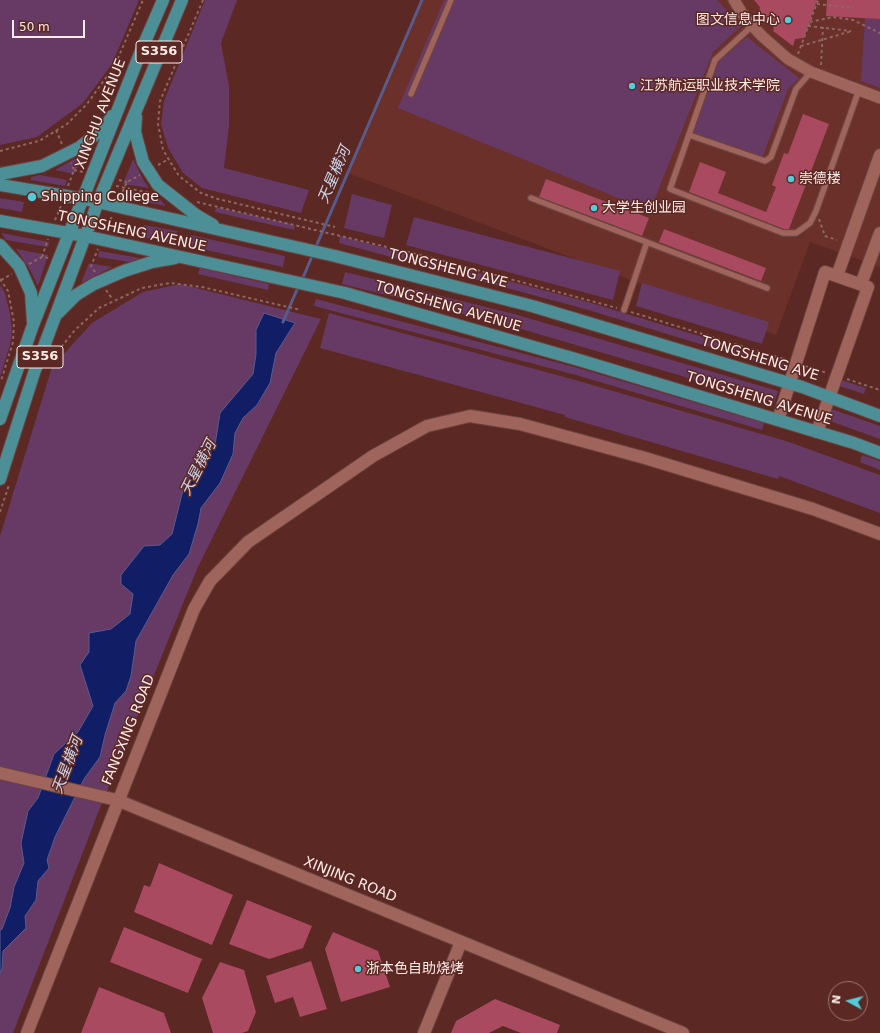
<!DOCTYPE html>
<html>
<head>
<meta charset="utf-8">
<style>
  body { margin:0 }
  #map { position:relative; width:880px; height:1033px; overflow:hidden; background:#5b2823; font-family:"DejaVu Sans",sans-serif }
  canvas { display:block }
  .north { position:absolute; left:828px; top:981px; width:40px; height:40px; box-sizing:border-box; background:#5b2823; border:1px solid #9d7671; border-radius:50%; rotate:277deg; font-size:11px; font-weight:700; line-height:16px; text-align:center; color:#ffebe7 }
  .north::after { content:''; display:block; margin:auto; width:14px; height:18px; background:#53cbdc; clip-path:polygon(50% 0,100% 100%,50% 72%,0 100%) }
  .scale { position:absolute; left:12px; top:20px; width:73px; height:18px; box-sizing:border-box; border:2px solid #ffebe7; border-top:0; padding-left:5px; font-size:12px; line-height:14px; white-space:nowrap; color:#ffebe7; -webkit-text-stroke:3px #5b2823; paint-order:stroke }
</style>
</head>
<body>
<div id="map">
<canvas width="880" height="1033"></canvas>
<div class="north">N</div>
<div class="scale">50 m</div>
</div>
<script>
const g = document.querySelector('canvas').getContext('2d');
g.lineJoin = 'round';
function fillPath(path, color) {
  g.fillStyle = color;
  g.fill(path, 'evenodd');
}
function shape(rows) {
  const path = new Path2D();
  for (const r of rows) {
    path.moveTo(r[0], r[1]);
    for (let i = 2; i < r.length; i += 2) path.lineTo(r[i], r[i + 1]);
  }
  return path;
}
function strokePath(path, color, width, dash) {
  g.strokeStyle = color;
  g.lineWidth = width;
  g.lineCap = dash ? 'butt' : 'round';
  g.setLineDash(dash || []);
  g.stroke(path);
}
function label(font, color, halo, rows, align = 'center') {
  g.font = font + ' "DejaVu Sans","Noto Sans SC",sans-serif';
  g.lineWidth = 3;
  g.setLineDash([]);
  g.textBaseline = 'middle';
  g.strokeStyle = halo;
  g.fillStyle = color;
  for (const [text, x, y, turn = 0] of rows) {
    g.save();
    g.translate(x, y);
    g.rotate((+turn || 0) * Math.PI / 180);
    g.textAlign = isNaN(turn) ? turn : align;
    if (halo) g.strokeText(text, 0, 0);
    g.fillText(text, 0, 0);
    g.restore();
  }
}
const built = shape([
  [422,0,880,0,880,267,810,242,776,335,348,173]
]);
const green = shape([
  [0,0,139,0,112,64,83,103,37,137,0,145],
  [205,0,237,0,221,43,229,86,229,126,224,168,309,190,301,213,202,188,183,173,168,148,161,124,164,101],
  [444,0,717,0,741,26,713,52,650,211,398,108],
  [865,18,880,19,880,88,861,81],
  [747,37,799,78,788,89,761,161,692,134,719,61],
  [86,151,74,174,55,170,78,157],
  [133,159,144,181,149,188,123,184],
  [40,175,67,180,65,186,31,180,31,177],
  [125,191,158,197,166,206,124,198],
  [352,194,392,205,384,238,344,228],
  [0,198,24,202,22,212,0,208],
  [216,207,295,225,294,230,215,212],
  [414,217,620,271,613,300,406,245],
  [144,225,177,231,174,243,141,237],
  [1,233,49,242,48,247,6,240],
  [191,235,285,256,283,267,188,246],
  [340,236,588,302,784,362,782,369,585,309,339,243],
  [16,249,48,255,38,286,29,268],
  [99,251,140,258,130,262,98,257],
  [89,263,112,267,81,283],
  [200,268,269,284,268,290,198,274],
  [345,272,514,314,778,391,774,403,511,326,342,284],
  [642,283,769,322,762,344,636,306],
  [180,284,321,319,197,569,98,813,13,1033,0,1033,0,536,52,367,92,323,143,292],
  [0,285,5,293,10,314,12,332,10,345,0,377],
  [316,299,578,368,764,423,762,430,576,375,314,306],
  [329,313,575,380,789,442,880,475,880,513,779,476,778,479,565,417,565,415,320,348],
  [829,376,866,388,864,394,827,382],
  [820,405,880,426,880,439,816,416],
  [862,455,880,461,880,470,860,462]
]);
const water = shape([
  [264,313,295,323,276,353,270,383,257,405,243,418,235,433,233,454,220,483,201,508,198,524,189,554,173,575,136,641,131,676,126,691,115,703,105,735,100,757,84,779,55,837,47,860,49,868,38,881,36,900,25,916,26,928,3,951,2,969,0,973,0,930,2,929,10,908,14,887,24,863,21,843,28,811,38,798,54,754,78,732,93,706,80,665,89,652,89,633,111,629,130,614,133,594,121,584,121,575,144,546,160,545,172,534,184,486,189,477,201,466,215,445,220,413,253,374,256,354,256,330,264,313]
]);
const stream = shape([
  [315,249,422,0],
  [302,280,313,254],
  [283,322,299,285]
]);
const building = shape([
  [754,0,817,0,804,38,795,39,793,46,773,31,774,28,759,12,760,7],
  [827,0,880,0,880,19,826,16],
  [803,114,829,124,789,229,784,229,689,192,700,162,726,172,718,193,766,212,776,187,772,185,784,153,788,154],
  [546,179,649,218,642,236,539,197],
  [664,229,766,268,761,281,659,242],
  [159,863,233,895,212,945,134,912,144,885,150,887],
  [247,900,312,926,303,948,269,959,229,944],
  [124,927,202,959,188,993,110,962],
  [333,932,378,951,390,987,341,1002,325,949],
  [311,961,327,1009,300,1017,293,997,275,1003,266,976],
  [220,962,244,970,256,1012,248,1031,242,1033,213,1033,202,998],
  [99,987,164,1013,171,1033,81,1033],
  [495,999,560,1025,557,1033,521,1033,503,1026,489,1033,451,1033,456,1021]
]);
const path = shape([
  [203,0,160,101,158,124,163,150,179,176,201,193,218,199,335,227],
  [817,4,854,8],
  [810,22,833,17,853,20,880,33],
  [808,26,851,31],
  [801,46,852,31],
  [798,54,818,0],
  [821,65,823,27],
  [56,130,62,144],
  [0,151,39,141,67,124,87,104,115,65,143,0],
  [158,165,169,159],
  [74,170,83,172],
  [119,180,127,182],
  [68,186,74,170,71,163],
  [116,186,151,193],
  [120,197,127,182,140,175],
  [197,202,425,256,617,308],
  [819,219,825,236,837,240],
  [55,220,61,206],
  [106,231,112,216],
  [42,257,48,239],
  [29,264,42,257,49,258],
  [95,272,91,266,98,249],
  [0,279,8,291,14,322,13,342,1,381],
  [1,280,12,274],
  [106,290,113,300],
  [631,312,787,360],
  [50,361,75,330,99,308,142,288,170,283,202,287,301,310],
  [805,366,827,373],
  [847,379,880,390],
  [0,512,9,485]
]);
const service = shape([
  [752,26,715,60,670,189,783,233,796,233,810,223,816,211,859,90],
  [411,94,451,0],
  [689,135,765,161,771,157,796,89,811,72],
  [531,198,767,288],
  [624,310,647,242]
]);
const minor = shape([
  [734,0,745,18,762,36,788,59,811,72,880,98]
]);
const tertiary = shape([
  [837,276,880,155],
  [861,284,880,233],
  [778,420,825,272,868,287,817,432],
  [0,773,117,800,683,1033],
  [27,1033,194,609,210,581,248,542,373,456,427,426,470,416,520,424,645,458,813,509,880,534],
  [424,1033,461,942]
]);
const primary = shape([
  [136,117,135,132,143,162,158,185,196,215,213,225],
  [0,174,42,166,80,147,106,126,112,116],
  [0,185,84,199,335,256,532,306,802,387,880,416],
  [0,221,85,236,345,293,579,360,854,443,880,453],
  [0,245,19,266,31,293,33,322],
  [58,313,76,295,94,284,124,271,152,262,175,258],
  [0,419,33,325,141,51,163,0],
  [0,479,34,373,98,202,182,0]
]);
const markers = [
  [788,20,4,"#53cbdc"],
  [632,86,4,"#53cbdc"],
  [791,179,4,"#53cbdc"],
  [32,197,5,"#53cbdc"],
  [594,208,4,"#53cbdc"],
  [358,969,4,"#53cbdc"]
];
const shields = [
  [159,52,46],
  [40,357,46]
];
const shieldNames = [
  ["S356",159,52],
  ["S356",40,357]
];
const poiNames = [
  ["图文信息中心",780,20,"right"],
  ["江苏航运职业技术学院",640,86],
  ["崇德楼",799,179],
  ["Shipping College",41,197],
  ["大学生创业园",602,208],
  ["浙本色自助烧烤",366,969]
];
const streetNames = [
  ["XINGHU AVENUE",101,114,-69],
  ["TONGSHENG AVENUE",132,232,12],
  ["TONGSHENG AVE",448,269,14],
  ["TONGSHENG AVENUE",448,307,16],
  ["TONGSHENG AVE",760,359,17],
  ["TONGSHENG AVENUE",759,399,17],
  ["FANGXING ROAD",129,730,-68],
  ["XINJING ROAD",350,880,22]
];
const waterNames = [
  ["天星横河",335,175,-67],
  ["天星横河",199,468,-63],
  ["天星横河",68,765,-69]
];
fillPath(built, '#6b3029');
fillPath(green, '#673a65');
fillPath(water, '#111e66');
strokePath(water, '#585c8d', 1);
strokePath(stream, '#585c8d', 3);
fillPath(building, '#a94a60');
strokePath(service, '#6c433f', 8);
strokePath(minor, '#6c433f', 13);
strokePath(tertiary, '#6c433f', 14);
strokePath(primary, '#6c433f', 14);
strokePath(path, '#8f6661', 2, [3, 3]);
strokePath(service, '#9f655d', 5.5);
strokePath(minor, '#9f655d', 11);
strokePath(tertiary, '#9f655d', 12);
strokePath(primary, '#4d8f96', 12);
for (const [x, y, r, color] of markers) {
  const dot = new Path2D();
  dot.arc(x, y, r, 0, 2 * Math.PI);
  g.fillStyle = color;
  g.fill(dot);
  strokePath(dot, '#5b2823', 1.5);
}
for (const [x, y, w] of shields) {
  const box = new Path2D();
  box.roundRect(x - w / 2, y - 11, w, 22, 3);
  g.fillStyle = '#5b2823';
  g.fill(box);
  strokePath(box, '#ffebe7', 1);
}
label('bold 13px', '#ffebe7', null, shieldNames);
label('14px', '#ffebe7', '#5b2823', poiNames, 'left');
label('14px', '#ffebe7', '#5b2823', streetNames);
label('italic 15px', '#cdd6ec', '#5b2823', waterNames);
</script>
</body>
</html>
